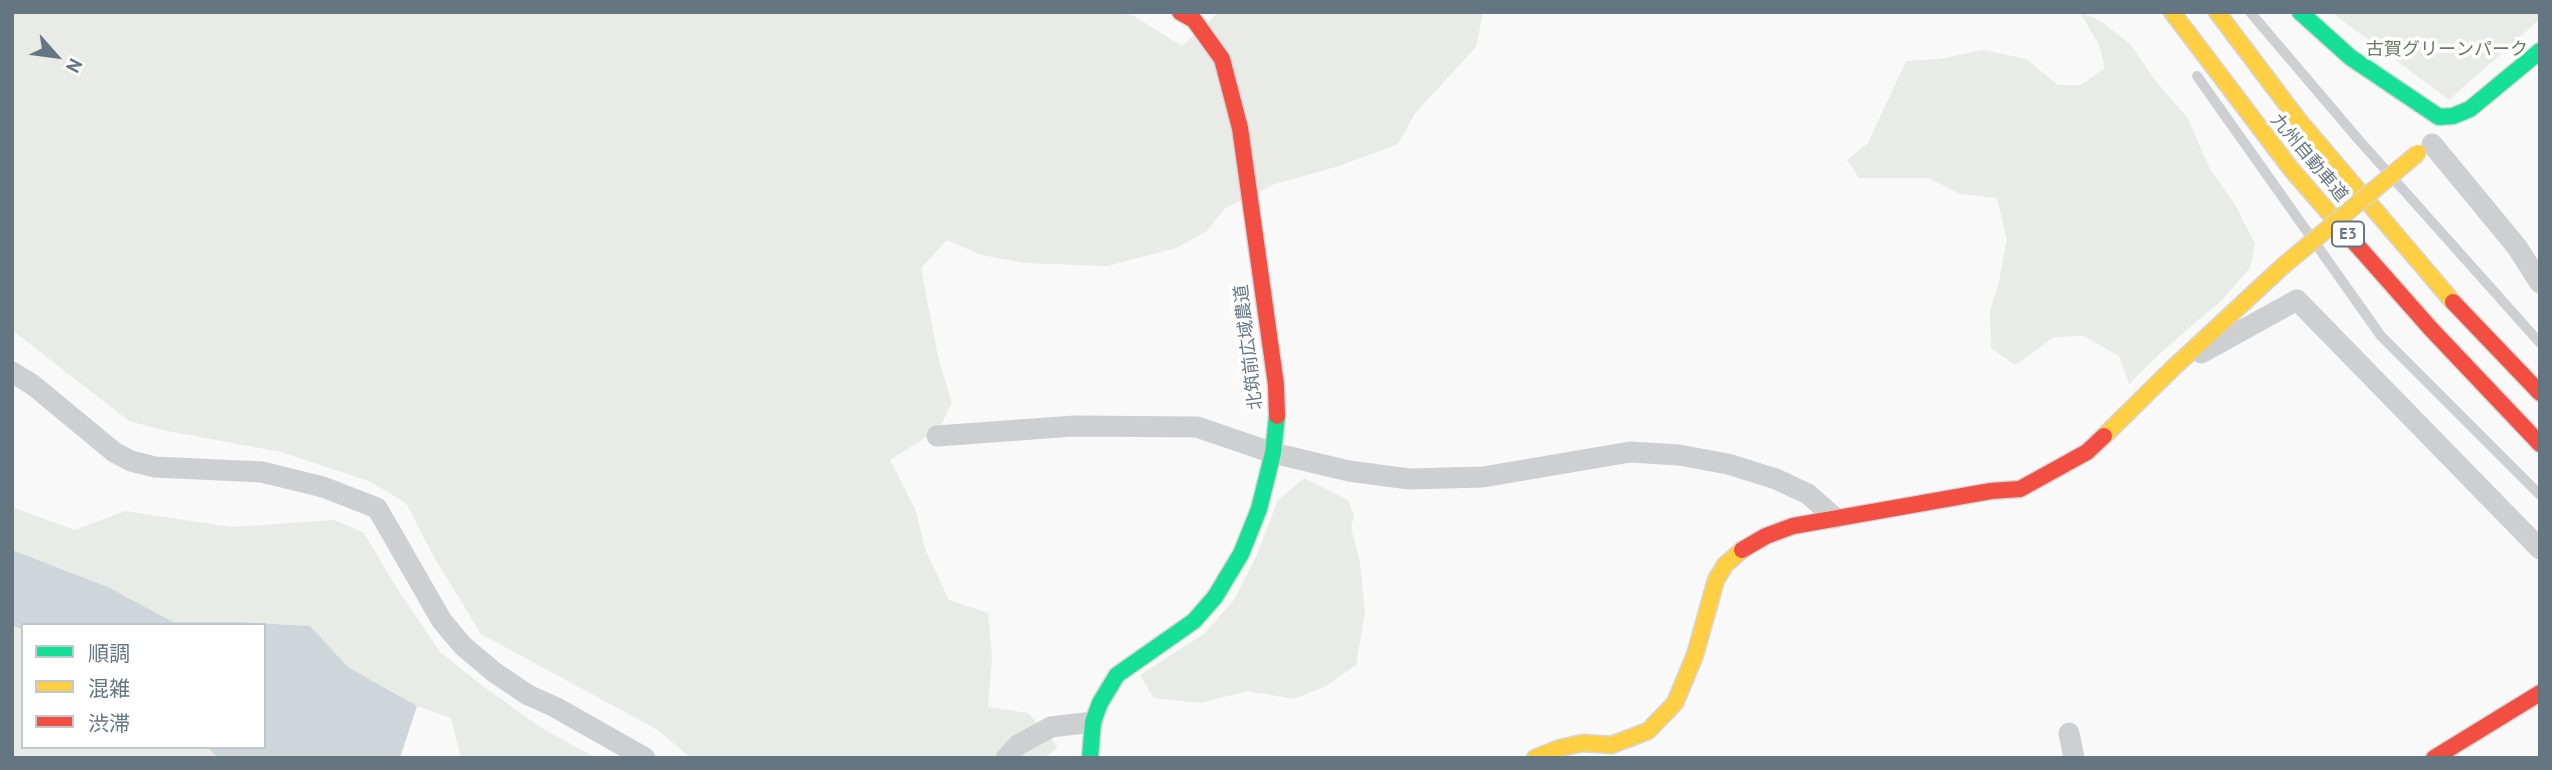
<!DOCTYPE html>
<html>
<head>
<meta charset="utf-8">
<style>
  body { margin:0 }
  #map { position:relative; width:2552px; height:770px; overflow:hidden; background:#f9f9f9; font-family:"PT Sans","Noto Sans JP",sans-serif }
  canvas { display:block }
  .frame { position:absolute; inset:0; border:14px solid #657683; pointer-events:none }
  .legend { position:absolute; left:21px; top:623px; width:245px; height:126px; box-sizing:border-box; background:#fff; border:2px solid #c1c8cd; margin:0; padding:9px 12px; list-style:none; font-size:21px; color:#657683 }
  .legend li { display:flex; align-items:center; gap:14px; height:35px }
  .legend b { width:35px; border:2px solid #c1c8cd }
  .north { position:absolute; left:21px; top:21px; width:70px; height:70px; -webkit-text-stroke:5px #fff; paint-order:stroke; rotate:118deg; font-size:19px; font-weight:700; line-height:28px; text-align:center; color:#657683 }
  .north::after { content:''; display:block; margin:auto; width:24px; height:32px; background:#657683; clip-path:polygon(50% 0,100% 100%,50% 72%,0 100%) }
</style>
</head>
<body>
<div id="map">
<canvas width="2552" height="770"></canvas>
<div class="frame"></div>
<ul class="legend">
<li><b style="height:9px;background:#16e098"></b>順調</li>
<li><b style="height:9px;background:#ffcf43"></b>混雑</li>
<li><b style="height:9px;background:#f24e42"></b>渋滞</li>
</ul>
<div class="north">N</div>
</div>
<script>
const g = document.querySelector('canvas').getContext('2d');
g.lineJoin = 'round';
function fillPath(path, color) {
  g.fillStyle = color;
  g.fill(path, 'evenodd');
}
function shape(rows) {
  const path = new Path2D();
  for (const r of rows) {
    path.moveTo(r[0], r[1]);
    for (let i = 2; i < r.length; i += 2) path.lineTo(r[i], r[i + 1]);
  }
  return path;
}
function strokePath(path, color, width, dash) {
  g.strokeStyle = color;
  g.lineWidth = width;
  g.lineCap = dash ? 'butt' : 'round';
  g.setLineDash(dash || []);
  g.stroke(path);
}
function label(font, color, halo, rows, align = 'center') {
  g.font = font + ' "PT Sans","Noto Sans JP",sans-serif';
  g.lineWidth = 7;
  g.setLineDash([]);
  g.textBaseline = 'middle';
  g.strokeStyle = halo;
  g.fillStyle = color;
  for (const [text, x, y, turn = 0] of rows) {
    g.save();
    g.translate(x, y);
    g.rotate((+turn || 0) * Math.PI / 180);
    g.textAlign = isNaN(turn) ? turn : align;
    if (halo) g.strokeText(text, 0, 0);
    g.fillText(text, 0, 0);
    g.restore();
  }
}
const green = shape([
  [12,12,1113,12,1134,16,1182,46,1219,12,1483,12,1476,47,1416,112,1398,144,1339,166,1275,184,1224,209,1207,231,1176,248,1107,266,1025,263,981,255,947,240,921,268,938,357,952,403,939,429,890,460,916,511,925,549,949,600,988,613,992,656,988,707,1028,713,1058,747,1045,758,691,758,658,730,481,634,434,557,406,503,369,481,281,452,162,430,129,421,12,330],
  [2080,12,2101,21,2130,44,2155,80,2187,117,2210,169,2234,203,2255,244,2250,268,2222,300,2167,347,2129,384,2119,356,2084,336,2054,337,2015,365,1991,348,1990,310,1998,286,2007,240,1997,198,1960,194,1929,178,1859,178,1847,160,1868,143,1906,61,1939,59,1983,50,2026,59,2058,85,2081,85,2105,68,2099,45],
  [2331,12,2540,12,2540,19,2449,100],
  [1304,478,1348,500,1354,516,1351,528,1360,562,1365,612,1356,665,1326,686,1294,699,1248,691,1200,703,1154,698,1140,675,1204,634,1234,600,1256,557,1278,500],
  [12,507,75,530,125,511,231,527,335,520,364,533,396,587,440,652,484,687,540,727,596,758,461,758,451,718,417,706,348,667,310,626,239,622,173,622,108,587,12,550],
  [12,625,23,630,23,747,207,747,218,758,12,758]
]);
const water = shape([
  [12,550,108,587,173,622,239,622,310,626,348,667,417,706,400,758,218,758,207,747,264,747,264,625,23,625,23,630,12,625]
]);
const lane = shape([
  [2250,12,2358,139,2540,343],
  [2197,76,2381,336,2540,495]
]);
const street = shape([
  [2432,144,2517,247,2540,283],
  [2201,353,2297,300,2540,549],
  [12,372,33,385,114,452,131,461,155,467,262,472,323,487,377,508,442,621,463,646,494,672,528,695,555,707,645,758],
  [937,436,1074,426,1197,427,1273,453,1349,471,1409,479,1483,477,1630,452,1679,455,1728,464,1776,479,1808,494,1835,518],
  [2069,733,2074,758],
  [1006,758,1018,745,1051,727,1093,722]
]);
const fast = shape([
  [2300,12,2350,57,2439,117,2453,116,2470,109,2540,51],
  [1090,758,1093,722,1100,703,1117,675,1194,621,1215,597,1241,554,1259,509,1273,453,1277,416]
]);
const slow = shape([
  [2172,12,2291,169,2355,243],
  [2217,12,2300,122,2453,302],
  [2104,436,2172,369,2283,266],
  [1535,758,1560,748,1583,743,1611,745,1648,731,1675,703,1695,655,1716,580,1725,565,1742,550]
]);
const jam = shape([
  [1180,12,1194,20,1222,59,1240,128,1276,385,1277,416],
  [2355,243,2431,329,2540,444],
  [2453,302,2540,393],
  [1742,550,1766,536,1793,526,1991,491,2020,489,2087,452,2104,436],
  [2434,758,2540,693]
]);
const slowBridge = shape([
  [2283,266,2418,153]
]);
const shields = [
  [2348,234,32]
];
const shieldNames = [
  ["E3",2348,234]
];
const parkNames = [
  ["古賀グリーンパーク",2447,50]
];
const streetNames = [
  ["九州自動車道",2309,158,50],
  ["北筑前広域農道",1249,347,-97]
];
fillPath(green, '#e8ebe6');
fillPath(water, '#ced6d9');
strokePath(fast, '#d5d6d7', 19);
strokePath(slow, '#d5d6d7', 19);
strokePath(jam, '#d5d6d7', 19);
strokePath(lane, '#cecfd0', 10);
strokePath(street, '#cecfd0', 21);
strokePath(fast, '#16e098', 16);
strokePath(slow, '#ffcf43', 16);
strokePath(jam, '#f24e42', 16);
strokePath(slowBridge, '#d5d6d7', 19, []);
strokePath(slowBridge, '#ffcf43', 16);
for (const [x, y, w] of shields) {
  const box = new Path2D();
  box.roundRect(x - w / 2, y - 12.5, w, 25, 5);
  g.fillStyle = '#fff';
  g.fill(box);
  strokePath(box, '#657683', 2);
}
label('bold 16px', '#657683', null, shieldNames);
label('18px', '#687a64', '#fff', parkNames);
label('18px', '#657683', '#fff', streetNames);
</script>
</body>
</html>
